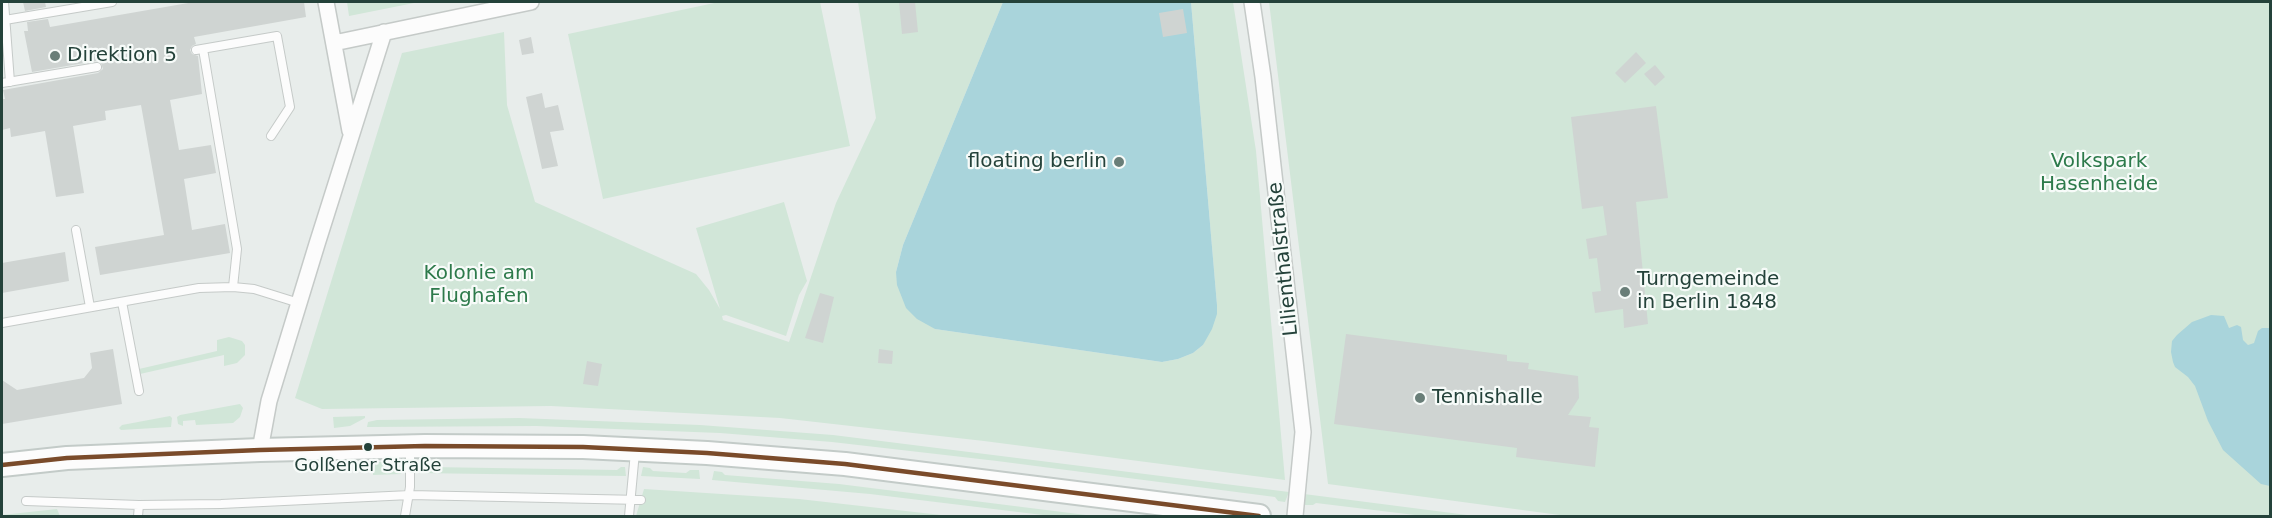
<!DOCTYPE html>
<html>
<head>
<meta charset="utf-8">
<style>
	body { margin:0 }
	#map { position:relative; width:2272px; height:518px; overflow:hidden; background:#e8edeb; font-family:"DejaVu Sans",sans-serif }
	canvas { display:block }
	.frame { position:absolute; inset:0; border:3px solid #24423a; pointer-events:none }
</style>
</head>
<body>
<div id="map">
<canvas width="2272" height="518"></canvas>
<div class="frame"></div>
</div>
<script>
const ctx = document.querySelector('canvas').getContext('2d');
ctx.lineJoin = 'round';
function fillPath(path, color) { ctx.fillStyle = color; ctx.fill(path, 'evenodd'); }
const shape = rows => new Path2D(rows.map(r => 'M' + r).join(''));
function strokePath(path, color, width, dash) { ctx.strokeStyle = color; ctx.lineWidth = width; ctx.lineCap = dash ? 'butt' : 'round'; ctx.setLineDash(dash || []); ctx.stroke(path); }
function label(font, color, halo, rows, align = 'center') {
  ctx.font = font + ' "DejaVu Sans",sans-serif'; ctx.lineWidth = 4.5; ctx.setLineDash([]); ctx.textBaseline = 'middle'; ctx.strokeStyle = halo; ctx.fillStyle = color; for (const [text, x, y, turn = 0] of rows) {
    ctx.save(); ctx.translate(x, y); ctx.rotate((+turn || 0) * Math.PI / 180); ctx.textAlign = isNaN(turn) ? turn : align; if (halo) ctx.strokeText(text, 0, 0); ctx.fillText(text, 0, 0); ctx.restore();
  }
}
fillPath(shape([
	[347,2,419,2,349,16],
	[719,2,820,2,850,146,603,199,568,34],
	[858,2,1003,2,903,245,896,272,935,329,1162,362,1178,359,1193,353,1203,345,1217,305,1191,2,1233,2,1256,151,1285,480,984,441,780,418,551,406,322,409,295,398,402,53,504,32,507,105,535,202,696,274,709,290,720,309,696,228,784,202,807,281,799,295,786,336,726,315,722,316,723,320,789,342,836,203,876,118],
	[1269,2,2270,2,2270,516,1567,516,1328,484],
	[229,337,242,341,245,345,245,355,237,363,224,366,224,355,140,374,139,369,217,351,217,340],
	[240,404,243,408,240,417,233,423,196,425,195,420,183,421,183,426,178,424,177,417,180,415],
	[170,416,172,418,171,427,121,430,119,428,122,425],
	[365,416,365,418,350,426,334,428,333,417],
	[519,418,700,425,833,435,1289,492,1285,502,1278,501,1275,497,997,461,832,442,720,433,536,426,367,427,368,422,377,420],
	[373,462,398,462,401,474,373,475],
	[420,464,426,464,430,467,617,470,621,467,625,467,626,476,417,473],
	[643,467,650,468,653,471,686,473,690,470,699,470,700,479,641,476],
	[714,471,722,472,725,475,839,484,1094,516,1051,516,870,494,712,480],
	[644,489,799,499,950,516,636,516],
	[1304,494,1475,516,1423,516,1316,503,1313,505,1305,505],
	[57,509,60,516,2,516,2,515]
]), '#d1e6d8');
fillPath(shape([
	[1003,2,1191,2,1217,305,1217,314,1212,329,1203,345,1193,353,1178,359,1162,362,935,329,917,319,906,308,897,285,896,272,903,245],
	[2211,315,2224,316,2229,328,2237,325,2241,327,2243,340,2248,345,2254,343,2258,331,2262,328,2270,328,2270,486,2261,484,2223,450,2208,421,2195,386,2188,377,2175,367,2173,362,2171,352,2172,341,2177,335,2192,322]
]), '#a9d4db');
fillPath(shape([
	[23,2,45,2,46,7,25,11],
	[194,2,304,2,306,17,194,37,196,44,192,46,190,50,192,54,198,56,202,94,170,100,179,150,211,145,216,173,184,179,192,230,225,224,230,253,100,275,95,247,164,235,141,105,105,111,106,120,73,126,84,193,56,197,45,131,11,137,10,128,2,130,2,99,5,99,3,90,98,73,103,69,101,63,96,61,32,72,24,31,28,31,27,22,48,19,50,27],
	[899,2,915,2,918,32,902,34],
	[1183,9,1187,33,1163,37,1159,13],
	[531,37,534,53,522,55,519,40],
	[1636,52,1646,63,1625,83,1615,73],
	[1655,65,1665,77,1655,86,1644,74],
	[542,93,545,108,558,105,564,130,550,132,558,166,542,169,526,97],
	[1656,106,1668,198,1636,202,1648,324,1624,328,1623,309,1595,313,1592,292,1601,291,1597,258,1589,259,1586,239,1607,235,1603,206,1582,209,1571,117],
	[65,252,69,281,2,293,2,263],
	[820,293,834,297,823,343,805,338],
	[1346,334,1507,355,1507,361,1529,363,1528,369,1578,376,1579,398,1568,415,1591,417,1589,427,1599,428,1595,467,1516,457,1517,448,1334,424],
	[113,349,122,404,2,424,2,380,17,390,84,378,92,368,90,353],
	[879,349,893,351,892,364,878,363],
	[587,361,602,364,598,386,583,384]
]), '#cfd4d2');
const service = shape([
	[4,2,10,82],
	[5,20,112,2],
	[203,49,237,249,233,287],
	[196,50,277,36,290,107,271,136],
	[2,83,97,67],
	[76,230,90,307],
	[122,302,139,391],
	[2,323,199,288,233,287,254,289,299,303],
	[26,501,139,505],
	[138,516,139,505,221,504,410,495,641,500],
	[405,516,410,487,410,449],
	[629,516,635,452]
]);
const minor = shape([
	[326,2,350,131],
	[1252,2,1263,77,1303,432,1295,516],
	[334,43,531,2],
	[260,450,269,401,317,244,384,32]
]);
const secondary = shape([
	[2,465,67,458,260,450,425,446,583,447,707,453,845,464,1259,516]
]);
strokePath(service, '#c5cac8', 10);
strokePath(minor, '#c5cac8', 18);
strokePath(secondary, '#c3cbc8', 26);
strokePath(service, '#fcfcfc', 8);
strokePath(minor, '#fcfcfc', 15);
strokePath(secondary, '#fcfcfc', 22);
strokePath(shape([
	[2,465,67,458,260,450,425,446,583,447,707,453,845,464,1259,516]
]), '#7a4b2a', 4.5);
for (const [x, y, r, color] of [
	[55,56,6,"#697e78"],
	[1119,162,6,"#697e78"],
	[1625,292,6,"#697e78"],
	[1420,398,6,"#697e78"],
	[368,447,5,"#24423a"]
]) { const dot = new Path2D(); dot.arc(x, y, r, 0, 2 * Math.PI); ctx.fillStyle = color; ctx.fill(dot); strokePath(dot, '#f7fbf9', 2); }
label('18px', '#24423a', '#f7fbf9', [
	["Golßener Straße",368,466]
]);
label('20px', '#24423a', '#f7fbf9', [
	["Direktion 5",67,56],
	["floating berlin",1107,162,"right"],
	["Turngemeinde",1637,280],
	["in Berlin 1848",1637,303],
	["Tennishalle",1432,398]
], 'left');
label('20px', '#2d7a4b', '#f7fbf9', [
	["Volkspark",2099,162],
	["Hasenheide",2099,185],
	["Kolonie am",479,274],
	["Flughafen",479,297]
]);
label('20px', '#24423a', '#f7fbf9', [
	["Lilienthalstraße",1284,259,-96]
]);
</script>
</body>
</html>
